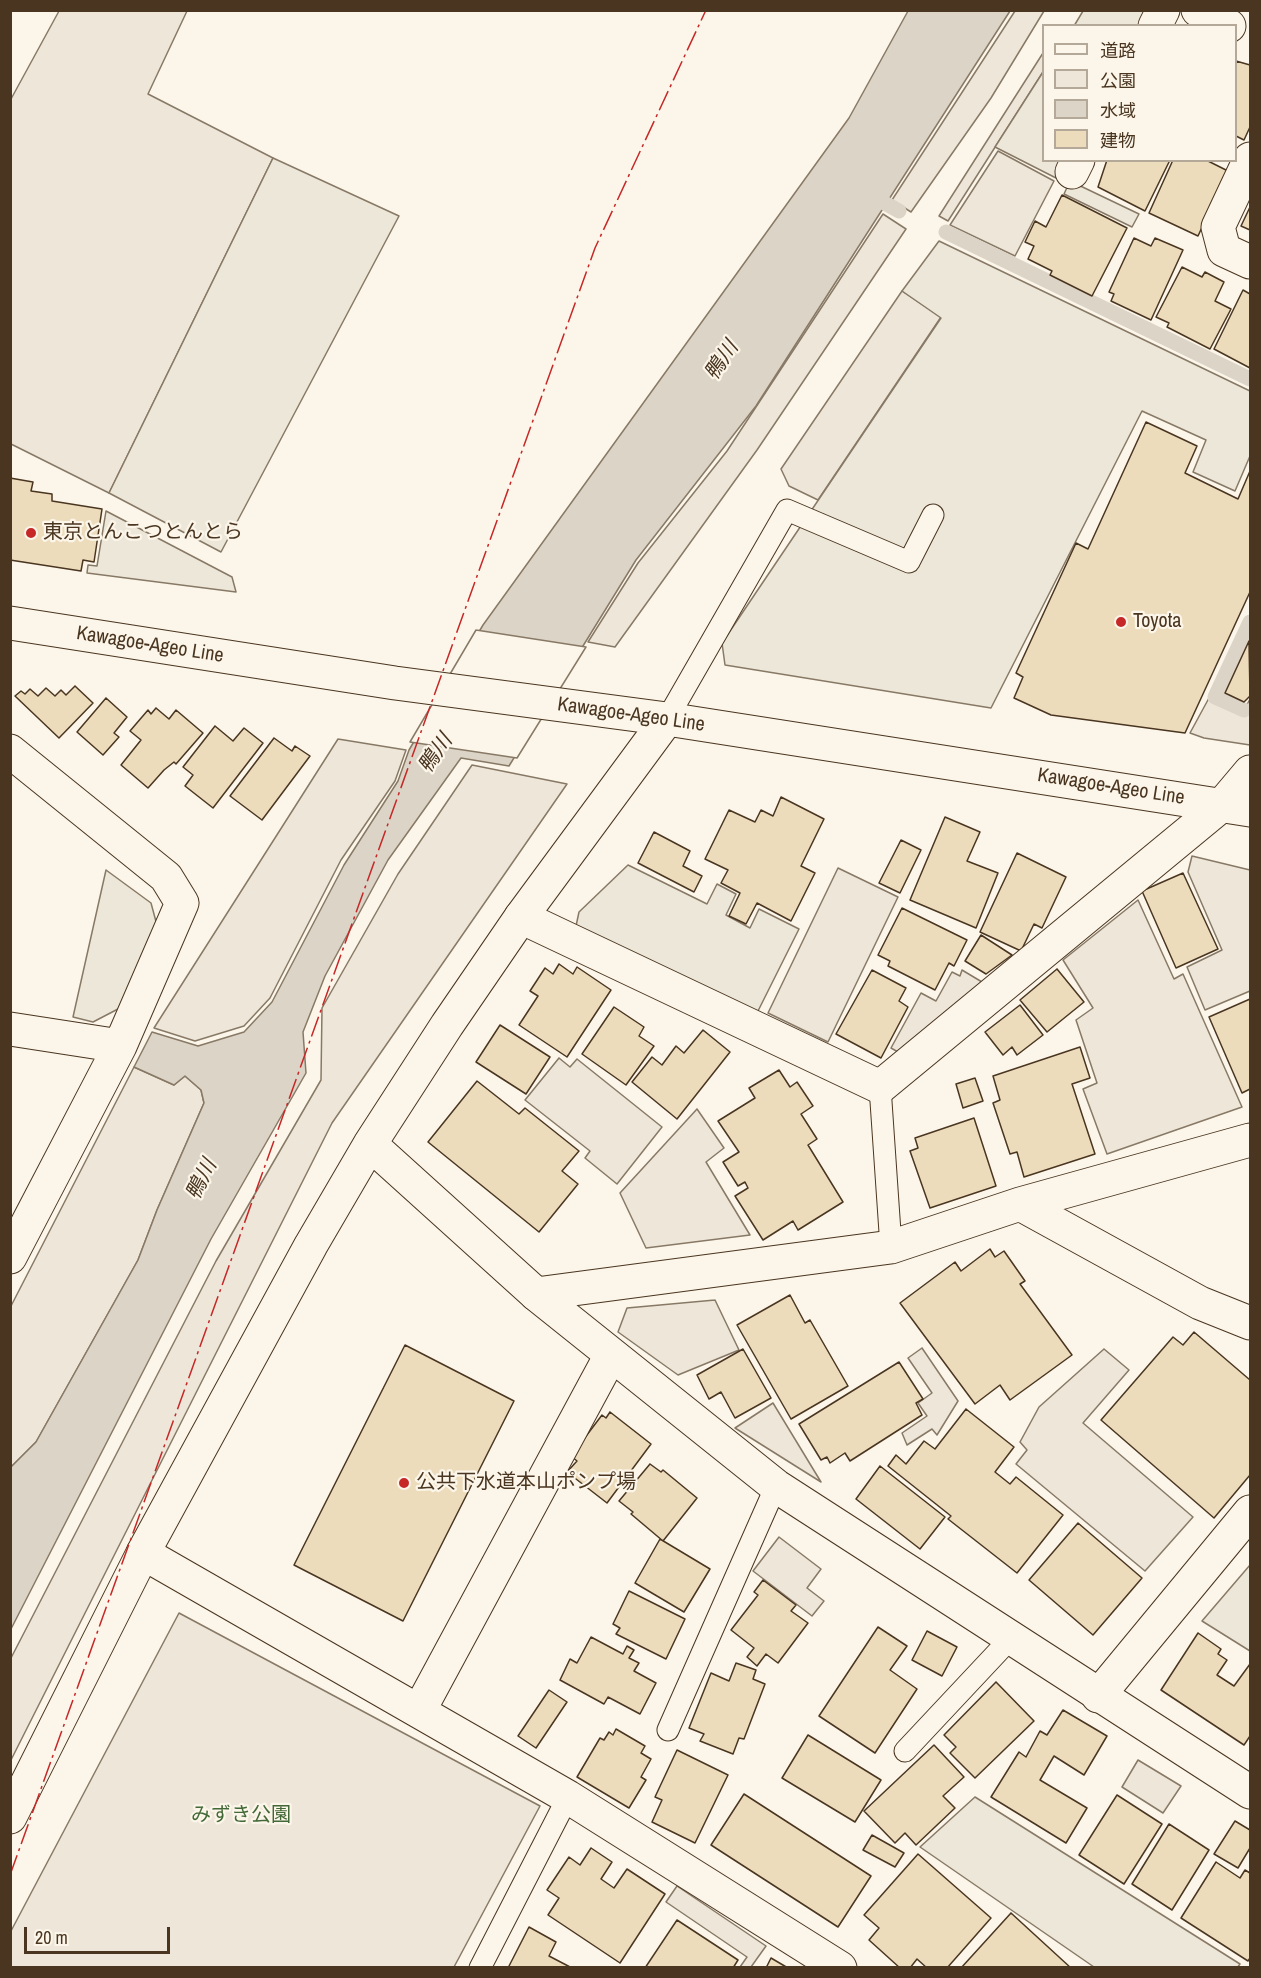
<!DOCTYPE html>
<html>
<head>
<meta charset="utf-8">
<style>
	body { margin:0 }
	#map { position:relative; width:1261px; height:1978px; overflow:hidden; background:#fbf6e9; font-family:"Archivo Narrow","Noto Sans JP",sans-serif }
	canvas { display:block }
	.frame { position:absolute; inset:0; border:12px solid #4a3520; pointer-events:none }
	.legend { position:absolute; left:1042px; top:24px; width:195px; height:138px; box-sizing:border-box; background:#fbf6e9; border:2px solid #b4a999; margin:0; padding:8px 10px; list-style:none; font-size:18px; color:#4a3520 }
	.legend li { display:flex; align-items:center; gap:12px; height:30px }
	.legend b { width:30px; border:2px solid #b4a999 }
	.scale { position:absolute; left:24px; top:1927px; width:146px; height:27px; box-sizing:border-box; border:3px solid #4a3520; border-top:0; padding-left:8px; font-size:18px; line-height:21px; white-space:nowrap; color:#4a3520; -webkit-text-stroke:4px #fbf6e9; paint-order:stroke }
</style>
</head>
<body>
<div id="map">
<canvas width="1261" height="1978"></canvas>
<div class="frame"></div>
<ul class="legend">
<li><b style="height:8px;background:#fbf6e9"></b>道路</li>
<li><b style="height:16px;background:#ede6d9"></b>公園</li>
<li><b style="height:16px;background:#dcd4c6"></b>水域</li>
<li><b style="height:16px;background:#ecdcbc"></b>建物</li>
</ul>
<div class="scale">20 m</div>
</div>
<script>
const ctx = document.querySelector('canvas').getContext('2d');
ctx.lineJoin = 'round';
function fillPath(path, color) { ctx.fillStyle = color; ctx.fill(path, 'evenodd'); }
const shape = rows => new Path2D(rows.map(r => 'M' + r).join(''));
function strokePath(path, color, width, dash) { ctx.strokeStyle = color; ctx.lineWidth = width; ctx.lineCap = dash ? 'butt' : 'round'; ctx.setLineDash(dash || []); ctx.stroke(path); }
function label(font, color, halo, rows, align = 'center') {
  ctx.font = font + ' "Archivo Narrow","Noto Sans JP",sans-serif'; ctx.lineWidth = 4.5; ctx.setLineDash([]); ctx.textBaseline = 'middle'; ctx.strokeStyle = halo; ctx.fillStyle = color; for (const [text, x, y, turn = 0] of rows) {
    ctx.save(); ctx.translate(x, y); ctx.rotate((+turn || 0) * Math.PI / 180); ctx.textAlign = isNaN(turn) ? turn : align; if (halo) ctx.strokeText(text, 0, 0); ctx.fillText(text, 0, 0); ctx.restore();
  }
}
const green = shape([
	[59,11,187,11,148,94,273,158,109,493,11,444,11,99,59,11],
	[1015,11,1044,11,991,98,911,212,892,200,1015,11],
	[1043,53,1043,72,948,221,939,216,1043,53],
	[998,151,1054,181,1015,256,950,225,998,151],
	[883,214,906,229,757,450,615,647,588,642,638,563,727,451,883,214],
	[902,291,941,317,818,500,789,486,781,469,902,291],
	[1209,698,1242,714,1250,699,1250,745,1204,738,1190,733,1209,698],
	[338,739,406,750,395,781,341,860,270,998,244,1026,195,1041,154,1028,338,739],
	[472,765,567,784,332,1123,11,1760,11,1658,216,1261,321,1080,322,1008,398,874,472,765],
	[1192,856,1250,870,1250,991,1205,1010,1187,967,1222,950,1188,872,1192,856],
	[838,868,898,897,828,1042,768,1013,838,868],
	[1138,900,1174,979,1183,974,1242,1107,1107,1154,1083,1089,1097,1083,1076,1020,1093,1008,1063,960,1138,900],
	[962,970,982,982,898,1052,891,1048,921,993,936,1001,952,972,960,976,962,970],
	[559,1058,570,1067,577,1059,662,1127,617,1184,585,1158,590,1151,525,1100,559,1058],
	[134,1067,174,1085,185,1076,201,1090,204,1103,157,1210,138,1260,36,1442,11,1467,11,1306,134,1067],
	[697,1109,724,1148,706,1162,750,1235,646,1248,620,1193,697,1109],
	[715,1300,739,1350,678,1375,618,1332,627,1308,715,1300],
	[922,1348,958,1401,937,1435,932,1429,907,1445,902,1433,927,1416,918,1403,932,1393,908,1358,922,1348],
	[1104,1349,1129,1370,1083,1423,1193,1517,1145,1571,1016,1464,1027,1450,1020,1442,1039,1407,1104,1349],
	[773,1403,821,1482,735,1428,773,1403],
	[779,1537,821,1569,807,1588,824,1601,812,1616,753,1571,779,1537],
	[179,1613,540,1806,454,1967,11,1967,11,1931,179,1613],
	[1138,1760,1181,1786,1163,1813,1122,1787,1138,1760],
	[677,1886,766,1946,751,1967,740,1967,747,1957,666,1902,677,1886]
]);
fillPath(green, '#ede6d9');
strokePath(green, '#887966', 1.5);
const parking = shape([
	[1083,11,1143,11,1146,17,1141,25,1074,26,1083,11],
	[1043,72,1044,160,1066,161,1056,178,995,147,1043,72],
	[273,158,399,216,221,552,109,493,273,158],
	[1070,181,1139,214,1132,227,1064,194,1070,181],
	[939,241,1250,391,1250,456,1235,491,1193,472,1206,440,1142,411,991,708,725,665,722,643,941,318,902,291,939,241],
	[106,511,232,577,236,592,87,573,88,565,97,566,106,511],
	[628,865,707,904,717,884,736,894,726,915,750,928,759,909,799,929,756,1015,576,926,579,912,628,865],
	[106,870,151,903,158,929,118,1009,93,1022,73,1017,106,870],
	[1250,1565,1250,1651,1202,1621,1250,1565],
	[975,1797,1240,1964,1237,1968,1094,1967,920,1847,975,1797]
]);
fillPath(parking, '#ede7d9');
strokePath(parking, '#887966', 1.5);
const water = shape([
	[908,11,1010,11,756,406,636,560,509,766,461,758,388,860,325,976,303,1032,306,1073,211,1239,11,1629,11,1467,36,1442,138,1260,157,1210,204,1103,201,1090,185,1076,174,1085,134,1067,152,1032,198,1046,244,1032,272,1002,344,865,398,781,409,750,483,625,849,118,908,11]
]);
fillPath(water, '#dcd4c6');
strokePath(water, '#887966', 1.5);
const pier = shape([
	[476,630,586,647,517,758,410,742,476,630]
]);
fillPath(pier, '#fbf6e9');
strokePath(pier, '#887966', 1.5);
strokePath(shape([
	[870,195,899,211],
	[946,232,1250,379],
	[1244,710,1215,697,1250,622]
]), '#dcd4c6', 15);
const building = shape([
	[1236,61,1250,65,1250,127,1244,140,1236,136,1236,61],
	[1107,160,1170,160,1145,211,1098,187,1107,160],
	[1173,160,1206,160,1228,171,1198,236,1149,213,1173,160],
	[1062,195,1127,228,1092,296,1050,275,1052,271,1028,259,1034,246,1025,242,1035,221,1046,227,1062,195],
	[1250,207,1250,230,1241,226,1250,207],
	[1134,238,1151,246,1155,238,1183,250,1151,320,1111,301,1114,294,1109,292,1134,238],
	[1182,267,1202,277,1205,272,1224,282,1215,301,1231,309,1210,349,1167,327,1169,323,1156,317,1182,267],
	[1243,290,1250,294,1250,368,1214,349,1243,290],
	[1146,422,1197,446,1185,473,1238,499,1250,471,1250,592,1185,733,1051,715,1014,698,1023,677,1016,673,1076,543,1088,549,1146,422],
	[10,478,33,482,31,491,52,494,52,501,102,509,94,562,83,560,81,571,10,560,10,478],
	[1249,641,1250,696,1244,702,1225,693,1249,641],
	[75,686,93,703,59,738,15,696,21,691,25,694,30,689,38,696,46,688,55,696,61,690,66,695,75,686],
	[106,698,127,717,114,733,119,737,103,755,77,732,106,698],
	[156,708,169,719,176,710,203,733,176,764,174,762,164,770,148,788,121,765,141,740,130,731,148,710,151,714,156,708],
	[215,726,233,741,244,728,263,743,213,808,185,786,193,775,183,767,215,726],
	[274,738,292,751,295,746,310,756,262,820,230,796,274,738],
	[781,797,824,819,801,866,815,873,791,921,757,903,746,924,729,916,740,893,721,883,728,870,705,859,729,810,755,822,761,810,773,816,781,797],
	[945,817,980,832,967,861,998,873,976,928,910,900,945,817],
	[654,832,690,851,683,866,702,876,694,892,638,863,654,832],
	[901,840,921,850,900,893,879,883,901,840],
	[1017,853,1066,877,1042,928,1034,924,1021,951,980,932,1017,853],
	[1183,873,1218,949,1176,968,1142,891,1183,873],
	[902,908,967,940,954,966,949,963,935,990,888,966,890,961,878,955,902,908],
	[981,935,1012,955,986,974,965,961,981,935],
	[559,964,573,974,577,967,611,990,567,1057,519,1025,538,996,530,991,545,968,553,974,559,964],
	[1057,969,1084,1002,1047,1032,1020,1000,1057,969],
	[872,970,906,988,899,1001,908,1007,881,1058,836,1034,872,970],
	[1250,999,1250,1089,1242,1093,1209,1017,1250,999],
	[1020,1005,1043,1035,1017,1055,1012,1047,1003,1055,985,1032,1020,1005],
	[614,1007,644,1027,639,1036,654,1046,626,1085,582,1054,614,1007],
	[500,1025,550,1057,526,1094,476,1062,500,1025],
	[703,1030,730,1052,677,1119,632,1082,652,1057,662,1065,676,1046,684,1053,703,1030],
	[1080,1047,1090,1078,1072,1084,1095,1154,1024,1177,1017,1152,1010,1154,993,1103,1000,1100,993,1076,1080,1047],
	[779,1070,790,1087,797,1082,813,1106,801,1114,817,1139,808,1145,843,1202,798,1230,793,1221,763,1240,735,1196,748,1188,745,1182,738,1186,723,1162,739,1152,718,1121,755,1098,749,1088,779,1070],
	[975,1078,983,1101,963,1108,956,1084,975,1078],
	[477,1081,519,1114,525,1108,579,1151,562,1171,578,1184,539,1232,428,1142,477,1081],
	[974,1118,996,1186,930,1208,910,1151,918,1148,915,1138,974,1118],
	[990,1249,995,1257,1004,1251,1025,1281,1020,1284,1072,1355,1010,1400,1000,1385,975,1404,900,1303,955,1262,961,1271,990,1249],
	[790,1295,805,1323,810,1320,848,1386,791,1419,737,1325,790,1295],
	[1194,1332,1250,1380,1250,1475,1214,1518,1101,1420,1173,1337,1183,1345,1194,1332],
	[405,1345,514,1401,403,1621,294,1565,405,1345],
	[743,1349,771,1398,735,1418,721,1392,709,1399,697,1375,743,1349],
	[899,1362,923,1399,916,1403,922,1415,850,1461,845,1453,830,1463,827,1457,821,1460,799,1424,899,1362],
	[966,1409,1014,1447,995,1472,1010,1484,1016,1477,1063,1515,1017,1573,948,1519,951,1516,888,1466,896,1455,906,1464,924,1441,935,1449,966,1409],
	[610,1412,651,1444,607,1503,567,1472,577,1461,571,1456,602,1415,606,1418,610,1412],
	[650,1464,661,1472,663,1470,697,1498,663,1541,631,1514,633,1512,619,1501,650,1464],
	[880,1466,945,1517,920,1549,856,1499,880,1466],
	[1078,1523,1142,1578,1093,1635,1029,1580,1078,1523],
	[660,1539,710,1569,684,1612,635,1583,660,1539],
	[763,1580,796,1605,791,1611,808,1623,778,1663,766,1654,757,1666,747,1657,754,1648,731,1630,758,1595,754,1592,763,1580],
	[629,1591,685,1619,666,1659,616,1634,620,1628,613,1624,629,1591],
	[878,1627,907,1646,890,1670,917,1689,875,1753,819,1716,878,1627],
	[927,1631,957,1647,942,1676,912,1660,927,1631],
	[1198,1633,1221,1649,1218,1654,1227,1660,1217,1675,1234,1686,1250,1664,1250,1736,1244,1745,1161,1690,1198,1633],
	[591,1637,623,1654,627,1646,634,1650,629,1658,639,1663,634,1671,656,1683,640,1714,608,1697,604,1704,560,1680,570,1659,577,1663,591,1637],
	[736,1663,756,1670,753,1679,765,1684,744,1739,739,1738,733,1754,700,1741,704,1734,689,1728,711,1673,729,1681,736,1663],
	[996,1682,1034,1721,975,1778,950,1753,956,1747,944,1735,996,1682],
	[549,1690,567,1702,536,1748,518,1736,549,1690],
	[1063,1710,1107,1736,1084,1775,1054,1756,1040,1780,1087,1808,1066,1843,991,1797,1019,1752,1026,1757,1040,1731,1047,1735,1063,1710],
	[616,1729,645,1746,641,1753,651,1759,641,1777,646,1780,629,1808,577,1777,600,1738,604,1740,609,1732,613,1735,616,1729],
	[808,1735,881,1780,855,1822,782,1778,808,1735],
	[934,1745,964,1777,943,1796,955,1808,916,1845,905,1833,895,1843,864,1811,934,1745],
	[677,1750,728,1775,695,1843,652,1822,662,1800,655,1797,677,1750],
	[744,1794,871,1876,838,1927,711,1845,744,1794],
	[1117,1795,1162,1824,1124,1884,1079,1855,1117,1795],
	[1235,1821,1250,1830,1250,1848,1238,1868,1214,1854,1235,1821],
	[1169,1824,1209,1850,1172,1910,1132,1884,1169,1824],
	[872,1835,904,1853,895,1867,863,1850,872,1835],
	[591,1848,612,1862,601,1879,614,1888,627,1869,665,1894,620,1963,548,1915,559,1898,547,1890,569,1857,580,1865,591,1848],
	[918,1854,991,1918,947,1968,927,1968,917,1959,910,1968,900,1968,869,1940,879,1928,864,1915,918,1854],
	[1216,1862,1240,1878,1245,1870,1250,1873,1250,1958,1248,1961,1181,1918,1216,1862],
	[1011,1913,1071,1968,961,1968,1011,1913],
	[677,1920,738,1960,733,1968,645,1968,677,1920],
	[529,1927,556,1942,549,1956,572,1968,508,1968,529,1927],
	[771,1958,788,1968,766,1968,771,1958]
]);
fillPath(building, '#ecdcbc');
strokePath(building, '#4a3520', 1.5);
const lane = shape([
	[667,719,787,510,909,562,933,515],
	[880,1087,891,1247],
	[668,1730,776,1486],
	[905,1751,1010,1639],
	[480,1968,568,1797]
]);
const street = shape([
	[1198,10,1229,26],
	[1155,26,1163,10],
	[1250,159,1218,227,1224,250,1250,262],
	[1072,172,1078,160],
	[10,751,166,877,182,903,120,1046,10,1257],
	[521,917,880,1087,1223,804,1250,772],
	[10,1029,120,1046],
	[1020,1204,1200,1303,1250,1323],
	[536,1294,891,1247,1020,1204,1250,1140],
	[143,1553,568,1797,840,1968],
	[1098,1696,1250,1512],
	[419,1711,611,1355]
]);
const secondary = shape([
	[370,1144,536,1294,776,1486,1250,1792],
	[10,1817,143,1553,311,1245,370,1144,447,1025,521,917,667,719]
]);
const primary = shape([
	[10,623,395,683,667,719,1250,810]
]);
strokePath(lane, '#4a3520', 23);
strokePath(street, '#4a3520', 35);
strokePath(secondary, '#4a3520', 35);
strokePath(primary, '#4a3520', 35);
strokePath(lane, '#fbf6e9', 21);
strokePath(street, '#fbf6e9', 33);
strokePath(secondary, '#fbf6e9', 33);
strokePath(primary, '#fbf6e9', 33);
strokePath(shape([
	[10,1875,595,248,706,10]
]), '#c62828', 1.5, [21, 4.5, 3, 4.5]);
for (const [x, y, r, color] of [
	[31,533,6,"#c62828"],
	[1121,622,6,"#c62828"],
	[404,1483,6,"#c62828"]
]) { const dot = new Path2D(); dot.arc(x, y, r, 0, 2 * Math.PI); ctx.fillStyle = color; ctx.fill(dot); strokePath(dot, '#fbf6e9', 2); }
label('20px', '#4a3520', '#fbf6e9', [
	["東京とんこつとんとら",43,533],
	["Toyota",1133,622],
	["公共下水道本山ポンプ場",416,1483]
], 'left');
label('20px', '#4a3520', '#fbf6e9', [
	["Kawagoe-Ageo Line",150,645,9],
	["Kawagoe-Ageo Line",631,715,8],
	["Kawagoe-Ageo Line",1111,787,9]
]);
label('20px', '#436837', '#fbf6e9', [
	["みずき公園",241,1816]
]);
label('italic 21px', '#4a3520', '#fbf6e9', [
	["鴨川",722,361,-56],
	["鴨川",436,754,-55],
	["鴨川",202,1180,-63]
]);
</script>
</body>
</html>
